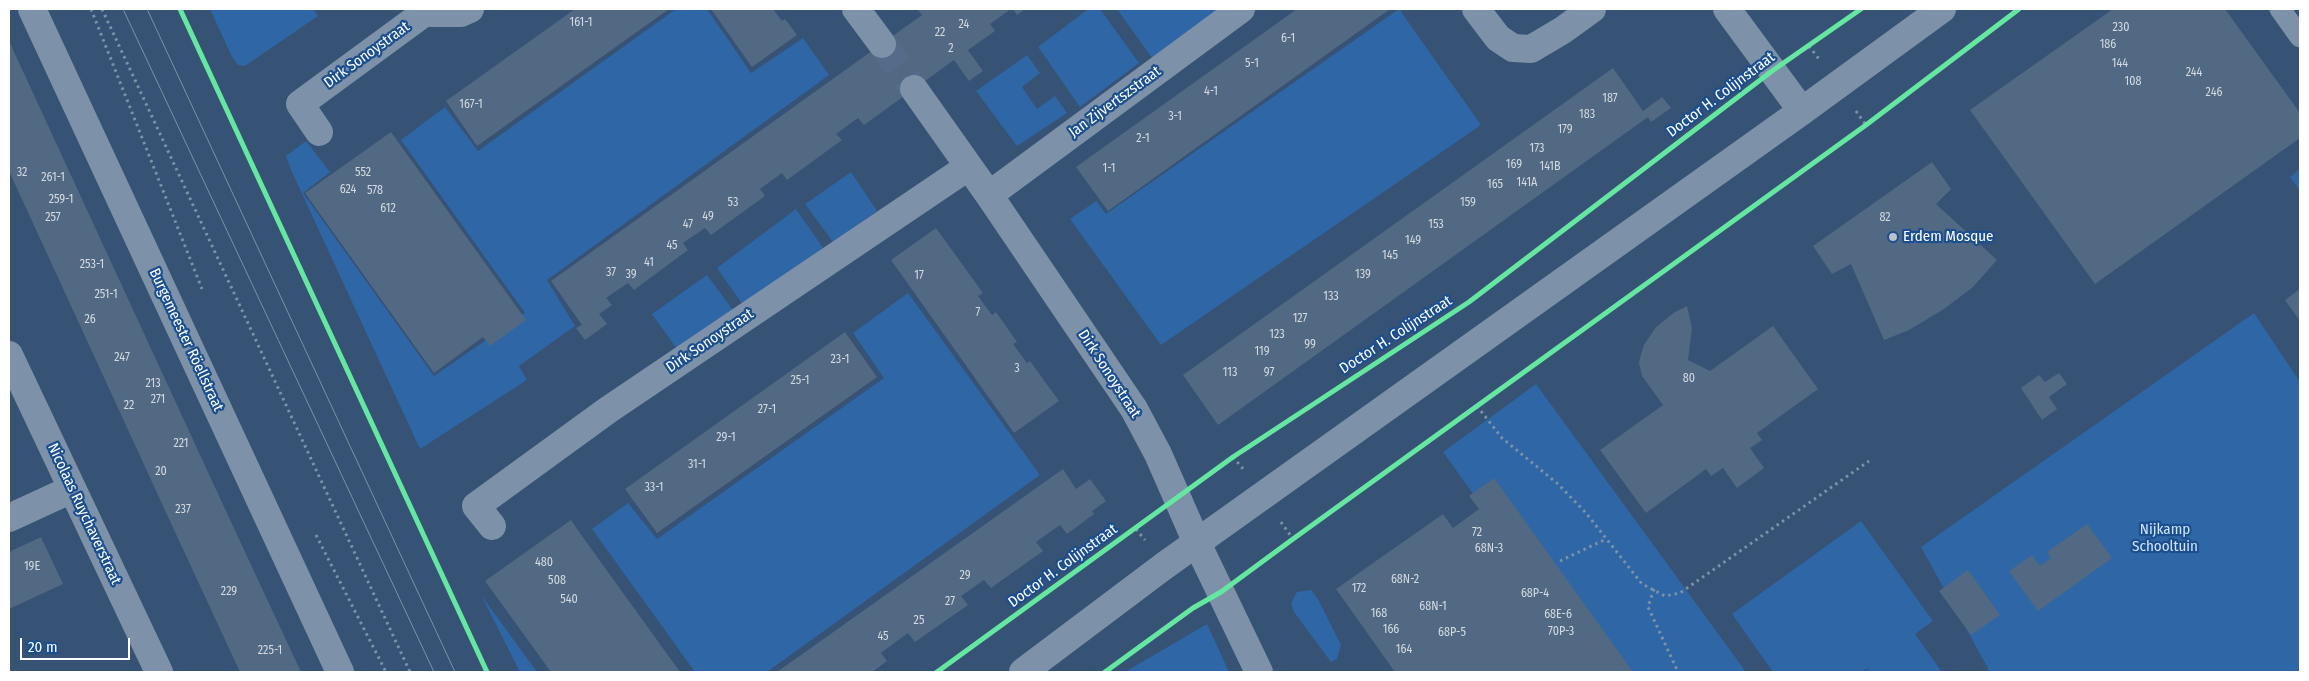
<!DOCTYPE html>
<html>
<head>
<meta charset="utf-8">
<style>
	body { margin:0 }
	#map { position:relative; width:2309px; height:681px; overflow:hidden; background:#365274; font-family:"Fira Sans Condensed",sans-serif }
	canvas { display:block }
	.frame { position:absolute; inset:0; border:10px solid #fff; pointer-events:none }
	.scale { position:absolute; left:20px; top:638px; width:110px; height:22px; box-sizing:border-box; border:2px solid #fff; border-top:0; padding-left:6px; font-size:15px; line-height:18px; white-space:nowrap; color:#fff; -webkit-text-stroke:4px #1b4f8f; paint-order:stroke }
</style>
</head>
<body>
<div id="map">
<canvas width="2309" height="681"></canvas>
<div class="frame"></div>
<div class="scale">20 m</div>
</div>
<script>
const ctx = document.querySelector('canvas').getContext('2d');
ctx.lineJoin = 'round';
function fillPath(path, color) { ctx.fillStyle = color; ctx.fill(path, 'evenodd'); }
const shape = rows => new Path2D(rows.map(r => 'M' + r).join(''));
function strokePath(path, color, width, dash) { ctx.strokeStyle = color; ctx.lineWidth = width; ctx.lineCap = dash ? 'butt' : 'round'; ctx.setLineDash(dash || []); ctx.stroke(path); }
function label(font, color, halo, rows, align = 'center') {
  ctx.font = font + ' "Fira Sans Condensed",sans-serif'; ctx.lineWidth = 4.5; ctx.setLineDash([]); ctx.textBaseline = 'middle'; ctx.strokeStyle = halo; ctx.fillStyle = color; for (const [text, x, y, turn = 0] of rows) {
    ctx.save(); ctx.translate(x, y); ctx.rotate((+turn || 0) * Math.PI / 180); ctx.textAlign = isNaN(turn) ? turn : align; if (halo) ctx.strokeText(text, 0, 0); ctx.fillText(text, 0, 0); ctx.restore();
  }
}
fillPath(shape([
	[210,9,313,9,318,16,245,66,238,65,231,55],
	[676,9,707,9,751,73,803,38,829,75,547,280,575,326,519,366,527,380,420,449,291,170,286,156,306,141,330,172,303,193,434,376,525,313,401,140,445,107,478,151],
	[1088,9,1100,9,1139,63,1080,107,1038,47],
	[1117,9,1219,9,1152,58],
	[1399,9,1481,125,1161,345,1070,219,1096,201,1106,214],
	[1027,55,1040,73,1022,87,1037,109,1055,96,1067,113,1017,146,976,91],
	[2300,169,2300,191,2290,177],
	[851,172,877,211,833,242,805,204],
	[796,209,823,248,743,305,717,268],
	[707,275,735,313,679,352,652,314],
	[908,293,1040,475,767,672,695,672,592,529,628,503,657,539,884,378,853,333],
	[2254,313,2300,382,2300,672,1990,672,1921,547],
	[1536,384,1746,672,1601,672,1443,452],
	[1861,521,1933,621,1915,634,1942,672,1864,672,1869,667,1861,672,1773,672,1732,614],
	[1311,590,1318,599,1341,645,1337,659,1331,662,1294,612,1291,603,1297,592],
	[481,595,537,672,520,672],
	[1207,624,1229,672,1125,672]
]), '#2f66a5');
fillPath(shape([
	[575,9,669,9,477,146,446,101],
	[711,9,773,9,782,21,785,19,797,35,752,67],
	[917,9,1011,9,990,24,995,31,968,50,983,71,969,81,954,60,864,125,858,118,836,134,842,140,787,180,782,173,760,189,765,196,711,235,705,228,683,243,688,250,634,290,628,283,606,298,612,305,599,314,607,324,585,340,576,328,582,325,551,281,922,15],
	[1013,9,1025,9,1017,15],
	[1297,9,1390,9,1108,211,1076,167],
	[2113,9,2225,9,2300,113,2300,138,2095,284,1970,110],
	[9,41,225,509,301,672,240,672,175,532,9,171],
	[1613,68,1643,111,1662,97,1671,108,1651,122,1648,117,1218,425,1183,375],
	[391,132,526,320,490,346,483,337,434,373,305,193],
	[1932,162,1951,189,1936,204,1997,260,1973,287,1944,309,1909,330,1884,340,1851,264,1832,274,1813,246],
	[936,228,983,293,978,296,992,315,996,312,1017,342,1013,344,1027,363,1030,361,1059,401,1014,433,891,260],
	[2300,289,2300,321,2285,300],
	[1687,306,1692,328,1688,360,1710,371,1773,326,1818,389,1757,433,1762,440,1750,448,1764,468,1737,488,1723,468,1711,476,1706,469,1646,513,1600,450,1663,405,1642,376,1639,363,1641,354,1644,345,1656,327,1675,312],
	[845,332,877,377,657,533,625,489],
	[2059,373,2067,384,2049,397,2057,409,2042,420,2021,388,2039,375,2045,382],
	[1063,469,1076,489,1090,479,1106,501,1092,511,1094,514,1067,534,1060,525,1036,542,1043,551,991,588,984,580,961,596,968,605,915,642,908,633,881,653,887,661,872,672,777,672],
	[1494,478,1633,672,1395,672,1336,589,1443,514,1453,528,1479,509,1469,496],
	[571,520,577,529,680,672,551,672,485,581],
	[2087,524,2112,558,2038,611,2009,571,2032,555,2040,566,2051,558,2047,552],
	[41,537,63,584,9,609,9,552],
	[1968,570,2000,615,1971,635,1939,591]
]), '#526984');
strokePath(shape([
	[882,44,914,89]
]), '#546c89', 28, [28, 14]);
strokePath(shape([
	[91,9,202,289],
	[102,9,410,672],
	[1809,46,1819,59],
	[1856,111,1866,125],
	[1477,406,1502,438,1558,484,1586,513,1642,584,1665,596,1680,593,1869,461],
	[1233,457,1244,470],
	[1281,522,1293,539],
	[1136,529,1145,540],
	[316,535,386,672],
	[1560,561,1606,539],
	[1654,589,1648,607,1678,672]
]), '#7d92a8', 3, [2.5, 4]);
strokePath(shape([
	[2280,9,2300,37]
]), '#7d92a8', 21);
strokePath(shape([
	[32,9,340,672],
	[856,9,882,44],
	[1476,9,1498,38,1513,48,1531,49,1563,30,1592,9],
	[1727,9,1802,111],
	[914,89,989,195,1134,409,1158,454,1197,543,1259,672],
	[319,132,300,104,424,13,461,13,470,9],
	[989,195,1241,9],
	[9,355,159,672],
	[9,518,72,489],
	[492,526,476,506,608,410,968,167]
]), '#7d92a8', 28);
strokePath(shape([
	[1023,672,1164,566,1802,111,1942,9]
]), '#7d92a8', 28);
strokePath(shape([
	[123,9,434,672],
	[147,9,455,672]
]), '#7e92a7', 1);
strokePath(shape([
	[180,9,487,672],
	[937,672,1233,457,1469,302,1772,71,1861,9],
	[1105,672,1193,608,1221,592,1293,539,1866,125,2019,9]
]), '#66e7a1', 5);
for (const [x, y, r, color] of [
	[1893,237,5,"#b9c2ce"]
]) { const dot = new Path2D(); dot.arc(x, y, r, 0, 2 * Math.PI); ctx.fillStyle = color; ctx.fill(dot); strokePath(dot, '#1b4f8f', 2); }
label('12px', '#d4dae0', null, [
	["161-1",581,23],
	["24",964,25],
	["230",2121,28],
	["22",940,33],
	["6-1",1288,39],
	["186",2108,45],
	["2",951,49],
	["5-1",1252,64],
	["144",2120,64],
	["244",2194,73],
	["108",2133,82],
	["4-1",1211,92],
	["246",2214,93],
	["187",1610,99],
	["167-1",471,105],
	["183",1587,115],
	["3-1",1175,117],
	["179",1565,130],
	["2-1",1143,139],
	["173",1537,149],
	["169",1514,165],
	["141B",1550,167],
	["1-1",1109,169],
	["32",22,173],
	["552",363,173],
	["261-1",53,178],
	["141A",1527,183],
	["165",1495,185],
	["624",348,190],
	["578",375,191],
	["259-1",61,200],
	["53",733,203],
	["159",1468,203],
	["612",388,209],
	["49",708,217],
	["257",53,218],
	["82",1885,218],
	["47",688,225],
	["153",1436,225],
	["149",1413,241],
	["45",672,246],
	["145",1390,256],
	["41",649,263],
	["253-1",92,265],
	["37",611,273],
	["39",631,275],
	["139",1363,275],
	["17",919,276],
	["251-1",106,295],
	["133",1331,297],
	["7",978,313],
	["127",1300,319],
	["26",90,320],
	["123",1277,335],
	["99",1310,345],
	["119",1262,352],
	["247",122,358],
	["23-1",840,360],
	["3",1017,369],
	["113",1230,373],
	["97",1269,373],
	["80",1689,379],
	["25-1",800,381],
	["213",153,384],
	["271",158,400],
	["22",129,406],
	["27-1",767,410],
	["29-1",726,438],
	["221",181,444],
	["31-1",697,465],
	["20",161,472],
	["33-1",654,488],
	["237",183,510],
	["72",1477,533],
	["68N-3",1489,549],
	["480",544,563],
	["19E",32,567],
	["29",965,576],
	["68N-2",1405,580],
	["508",557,581],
	["172",1359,589],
	["229",229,592],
	["68P-4",1535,594],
	["540",569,600],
	["27",950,602],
	["68N-1",1433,607],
	["168",1379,614],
	["68E-6",1558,615],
	["25",919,621],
	["166",1391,630],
	["70P-3",1561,632],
	["68P-5",1452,633],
	["45",883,637],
	["164",1404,650],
	["225-1",270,651]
]);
label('15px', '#fff', '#1b4f8f', [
	["Dirk Sonoystraat",367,55,-36],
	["Doctor H. Colijnstraat",1721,95,-37],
	["Jan Zijvertszstraat",1115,102,-36],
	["Doctor H. Colijnstraat",1396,335,-33],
	["Burgemeester Röellstraat",186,340,65],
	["Dirk Sonoystraat",710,341,-34],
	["Dirk Sonoystraat",1109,374,57],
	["Nicolaas Ruychaverstraat",84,514,65],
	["Doctor H. Colijnstraat",1063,566,-36]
]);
label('15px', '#fff', '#1b4f8f', [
	["Erdem Mosque",1903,237]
], 'left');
label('15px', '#cfe3fa', '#1b4f8f', [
	["Nijkamp",2165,530],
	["Schooltuin",2165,547]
]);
</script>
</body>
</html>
